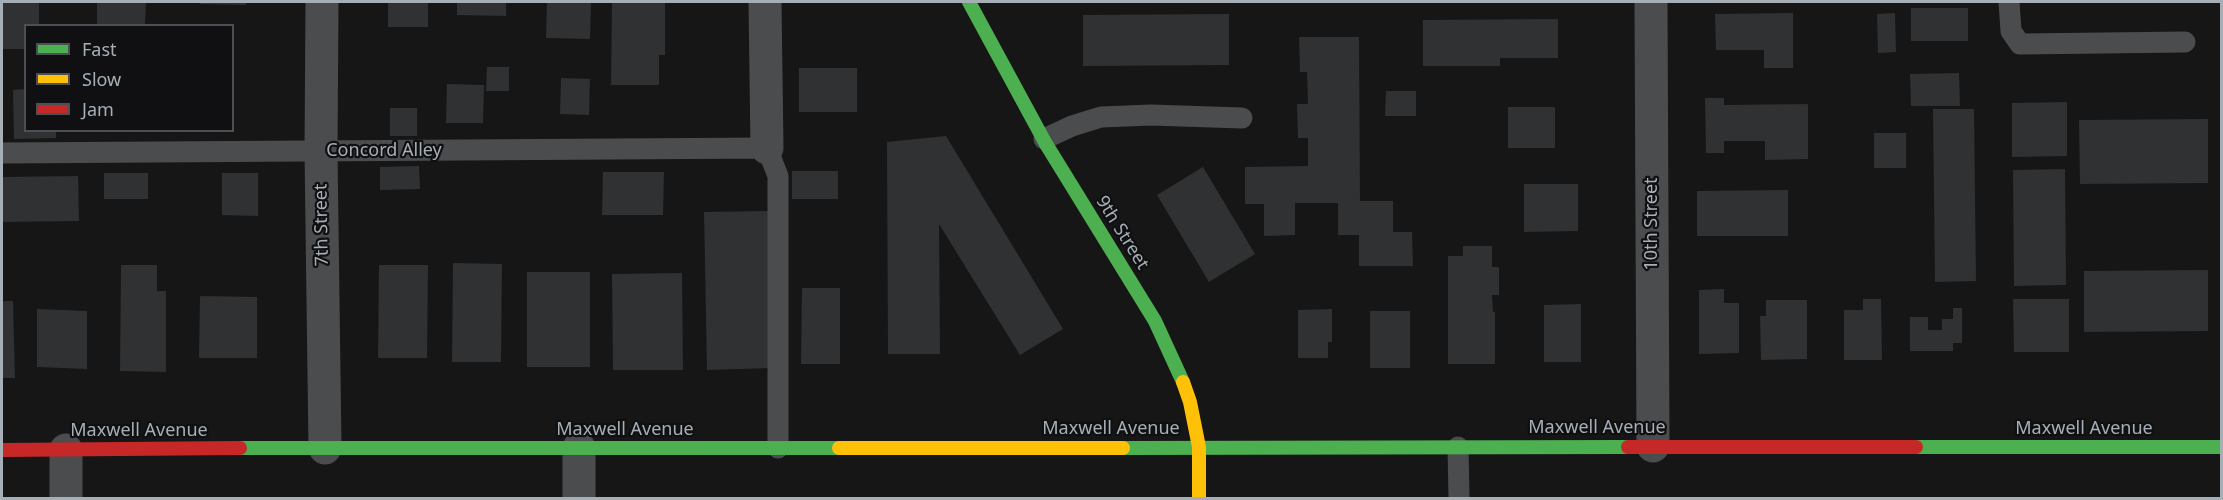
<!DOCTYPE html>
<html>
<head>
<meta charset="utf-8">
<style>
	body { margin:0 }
	#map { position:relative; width:2223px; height:500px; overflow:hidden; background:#161616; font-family:"Noto Sans",sans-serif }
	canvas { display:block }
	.frame { position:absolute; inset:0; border:3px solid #a7afb6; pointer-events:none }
	.legend { position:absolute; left:24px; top:24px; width:210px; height:108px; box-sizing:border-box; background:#101012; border:2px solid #4c5054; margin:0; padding:8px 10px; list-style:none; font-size:18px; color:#a7afb6 }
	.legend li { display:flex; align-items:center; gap:12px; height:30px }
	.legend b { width:30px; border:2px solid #4c5054 }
</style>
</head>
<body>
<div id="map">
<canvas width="2223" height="500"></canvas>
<div class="frame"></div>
<ul class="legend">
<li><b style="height:8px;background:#4caf50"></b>Fast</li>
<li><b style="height:8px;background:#ffc107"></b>Slow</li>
<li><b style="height:8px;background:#c62828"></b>Jam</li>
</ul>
</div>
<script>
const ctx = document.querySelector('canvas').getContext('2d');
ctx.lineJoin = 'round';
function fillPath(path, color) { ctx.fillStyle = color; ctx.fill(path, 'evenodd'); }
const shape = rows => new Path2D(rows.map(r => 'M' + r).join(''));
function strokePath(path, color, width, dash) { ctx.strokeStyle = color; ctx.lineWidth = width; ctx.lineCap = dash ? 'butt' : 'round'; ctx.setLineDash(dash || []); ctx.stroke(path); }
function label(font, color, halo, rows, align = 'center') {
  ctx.font = font + ' "Noto Sans",sans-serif'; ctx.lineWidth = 4.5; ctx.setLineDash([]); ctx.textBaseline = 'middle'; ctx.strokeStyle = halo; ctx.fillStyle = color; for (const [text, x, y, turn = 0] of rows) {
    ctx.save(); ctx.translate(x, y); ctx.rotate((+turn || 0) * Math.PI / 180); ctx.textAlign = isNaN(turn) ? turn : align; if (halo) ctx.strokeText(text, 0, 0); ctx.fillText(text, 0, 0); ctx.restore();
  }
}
fillPath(shape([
	[2,2,39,2,39,26,26,26,26,49,2,49],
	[97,2,146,2,145,24,97,24],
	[200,2,246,2,246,5,200,4],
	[388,2,428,2,428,27,388,27],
	[457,2,506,2,506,16,457,15],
	[547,2,591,2,590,39,546,38],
	[612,2,665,2,665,55,659,55,659,85,611,85],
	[1911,8,1968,8,1968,41,1911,41],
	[1793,13,1793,68,1764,68,1764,50,1716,50,1715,14],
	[1895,13,1896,52,1878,53,1877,14],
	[1229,14,1229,65,1083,66,1083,15],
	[1558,19,1558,58,1500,58,1500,66,1423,66,1423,20],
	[1299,37,1359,37,1360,201,1393,201,1393,232,1412,232,1413,266,1359,266,1359,235,1338,235,1338,203,1295,203,1295,235,1264,236,1264,204,1245,204,1245,167,1308,166,1308,138,1298,138,1297,104,1308,104,1307,72,1300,72],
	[487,67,509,67,509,91,486,91],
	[799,68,857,68,857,112,799,112],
	[1959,73,1960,106,1911,106,1910,74],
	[561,78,590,79,589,115,560,114],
	[447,84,484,85,483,123,446,123],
	[26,89,26,130,56,130,56,138,14,139,13,90],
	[1386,91,1416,91,1416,116,1385,116],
	[1705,98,1724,98,1724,105,1808,104,1808,159,1765,160,1765,141,1724,141,1724,153,1706,153],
	[2067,102,2067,156,2012,157,2012,103],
	[1508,107,1555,107,1555,148,1508,148],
	[390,108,417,108,417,136,390,136],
	[1933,109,1974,109,1976,281,1935,282],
	[2208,119,2208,183,2080,184,2079,120],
	[1874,133,1906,133,1906,168,1874,168],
	[946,136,1063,329,1020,355,939,224,940,354,888,354,887,142],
	[419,166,420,189,380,190,380,167],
	[1203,167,1255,254,1209,282,1157,195],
	[2065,169,2066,285,2014,286,2013,170],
	[792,171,838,171,838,199,792,199],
	[603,172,664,172,663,215,602,215],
	[104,173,148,173,148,199,104,199],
	[222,173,258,173,258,216,222,215],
	[78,176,79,221,2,222,2,177],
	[1524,184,1578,184,1578,231,1524,232],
	[1788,190,1788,236,1697,236,1697,191],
	[769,211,772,368,707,370,704,212],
	[1463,246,1492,246,1492,267,1499,267,1499,295,1492,295,1493,312,1495,312,1495,364,1448,364,1448,256,1463,256],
	[453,263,502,264,501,362,452,362],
	[121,265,157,265,157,291,166,291,166,372,120,371],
	[379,265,428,265,427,358,378,358],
	[2208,270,2208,331,2084,332,2084,271],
	[527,272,590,272,590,367,527,367],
	[682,273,683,370,613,370,612,274],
	[802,288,840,288,840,364,801,364],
	[1724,289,1724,303,1739,303,1739,353,1699,354,1699,290],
	[200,296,257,297,257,358,199,358],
	[1863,299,1881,299,1882,360,1844,360,1844,310,1863,310],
	[2013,299,2069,299,2069,352,2014,352],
	[1766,300,1807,300,1807,359,1761,360,1760,316,1766,316],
	[2,301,13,301,15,378,2,378],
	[1581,304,1581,362,1544,362,1544,305],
	[1953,308,1962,308,1962,343,1953,343,1953,351,1910,351,1910,317,1928,317,1928,330,1942,330,1942,319,1953,319],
	[37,309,87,311,87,369,37,367],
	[1332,309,1332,342,1328,342,1328,358,1298,358,1298,310],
	[1370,311,1410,311,1410,368,1370,368]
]), '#303132');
strokePath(shape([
	[2009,2,2011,31,2020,44,2185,42],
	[1044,139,1072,126,1101,117,1151,115,1242,118],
	[2,153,767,148,778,176,778,448],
	[1458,447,1459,498]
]), '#4a4c4e', 21);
strokePath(shape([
	[322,2,321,151,325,448],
	[765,2,767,148],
	[1651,2,1653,446],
	[66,450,66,498],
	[579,498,579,448]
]), '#4a4c4e', 33);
strokePath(shape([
	[969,2,1046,144,1155,321,1183,382],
	[1916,447,2222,447],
	[240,448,839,448],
	[1123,448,1628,447]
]), '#4caf50', 14);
strokePath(shape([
	[1183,382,1190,402,1199,447,1199,498],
	[839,448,1123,448]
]), '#ffc107', 14);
strokePath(shape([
	[1628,447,1916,447],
	[2,450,240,448]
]), '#c62828', 14);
label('18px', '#a7afb6', '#101012', [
	["Concord Alley",384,151],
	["10th Street",1652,224,-90],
	["7th Street",322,225,-91],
	["9th Street",1122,233,58],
	["Maxwell Avenue",1597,428],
	["Maxwell Avenue",1111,429],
	["Maxwell Avenue",2084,429],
	["Maxwell Avenue",625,430],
	["Maxwell Avenue",139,431]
]);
</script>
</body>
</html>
